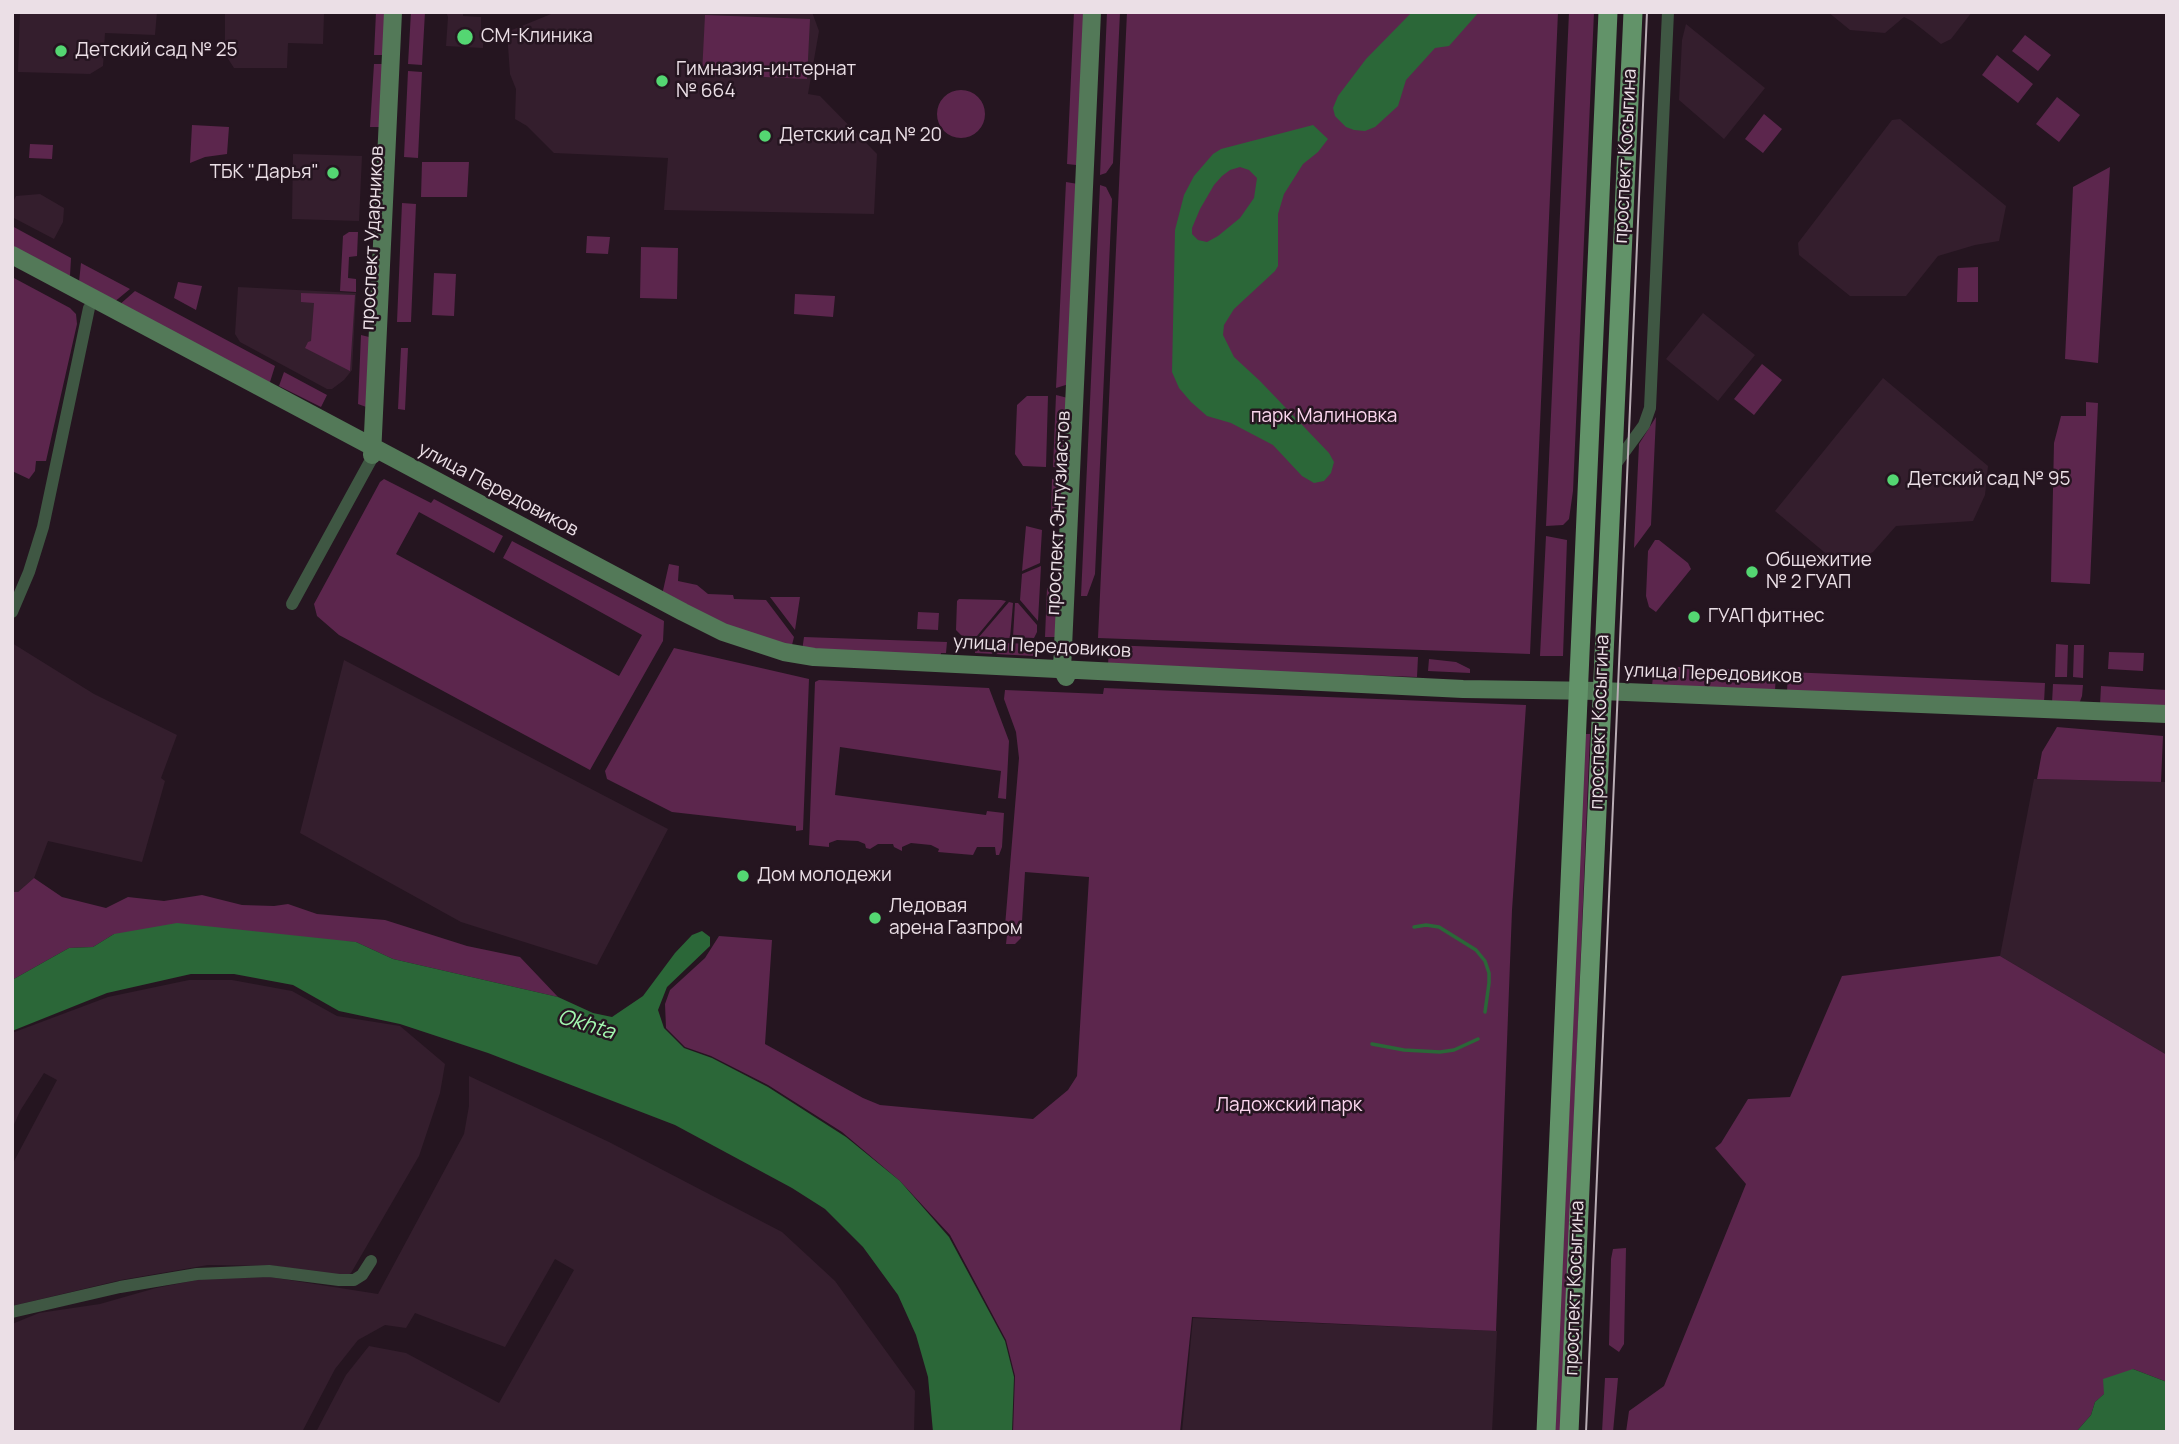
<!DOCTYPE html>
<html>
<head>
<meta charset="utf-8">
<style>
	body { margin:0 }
	#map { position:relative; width:2179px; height:1444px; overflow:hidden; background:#251520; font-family:Manrope,sans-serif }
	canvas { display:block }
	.frame { position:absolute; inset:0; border:14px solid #ebdfe6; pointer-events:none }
</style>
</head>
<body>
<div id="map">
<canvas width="2179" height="1444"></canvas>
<div class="frame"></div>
</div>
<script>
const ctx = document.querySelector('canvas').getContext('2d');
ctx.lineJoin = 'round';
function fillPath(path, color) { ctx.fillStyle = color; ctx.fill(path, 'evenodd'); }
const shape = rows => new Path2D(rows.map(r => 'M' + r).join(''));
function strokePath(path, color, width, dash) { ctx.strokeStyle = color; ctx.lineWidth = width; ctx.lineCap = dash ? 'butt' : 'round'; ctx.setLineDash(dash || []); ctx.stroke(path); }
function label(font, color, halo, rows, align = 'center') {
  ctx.font = font + ' Manrope,sans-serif'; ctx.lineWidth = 5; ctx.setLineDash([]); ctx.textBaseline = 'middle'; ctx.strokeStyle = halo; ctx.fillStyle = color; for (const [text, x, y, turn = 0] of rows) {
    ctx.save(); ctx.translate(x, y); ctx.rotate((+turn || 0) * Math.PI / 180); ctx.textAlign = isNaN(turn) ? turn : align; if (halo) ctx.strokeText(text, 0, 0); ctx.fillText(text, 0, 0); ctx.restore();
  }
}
fillPath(shape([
	[20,12,157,12,155,35,105,33,103,66,90,74,18,72],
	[225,12,355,12,355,14,324,14,323,44,288,43,287,68,234,68,225,54],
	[446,12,463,12,463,16,481,17,481,28,484,29,483,48,446,46,448,17],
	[556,12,812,12,819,31,808,94,820,96,877,154,874,214,664,210,668,158,554,153,527,126,515,119,516,89,510,74,507,32],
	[1828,12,1972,12,1951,39,1941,44,1912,21,1904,17,1885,33,1850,30],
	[1686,24,1765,88,1724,139,1679,100,1682,40],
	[1900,119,2006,206,1999,241,1975,245,1938,256,1906,296,1850,296,1799,255,1798,243,1892,120],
	[293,154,362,156,359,221,292,219],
	[40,194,64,208,63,222,54,239,12,217,12,204,16,196],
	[238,287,356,293,352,370,344,380,332,389,327,389,240,342,235,334],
	[1703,313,1755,355,1718,401,1666,359],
	[1883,378,1988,466,1985,495,1973,521,1896,526,1873,552,1842,567,1775,511],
	[12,643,94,694,177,735,161,778,165,781,142,862,48,841,34,878,18,892,12,892],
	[344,660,668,829,597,965,461,922,300,833],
	[2034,779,2167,782,2167,1055,2000,956],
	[189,980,232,980,292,991,337,1016,400,1026,445,1064,440,1093,419,1156,351,1273,346,1277,276,1266,208,1265,121,1280,12,1306,12,1165,57,1080,44,1073,20,1111,12,1129,12,1033,108,997],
	[469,1076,609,1142,782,1232,835,1281,915,1391,914,1432,316,1432,346,1375,369,1346,406,1353,499,1403,574,1270,555,1259,505,1347,415,1313,406,1328,385,1325,358,1340,335,1369,302,1432,12,1432,12,1324,39,1313,100,1304,156,1288,207,1278,270,1277,378,1294,464,1134,469,1106],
	[1193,1318,1497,1331,1492,1432,1182,1432]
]), '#341e2d');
fillPath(shape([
	[376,12,388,12,386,55,374,55],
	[411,12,425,12,422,65,408,64],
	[1074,12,1086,12,1079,164,1076,165,1067,164],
	[1107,12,1120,12,1113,163,1106,173,1100,175],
	[1127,12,1558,12,1530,654,1098,638],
	[1569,12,1594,12,1573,491,1569,519,1563,525,1546,526],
	[705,15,810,19,807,79,702,74],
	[2025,35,2051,55,2038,71,2012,51],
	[1997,55,2033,84,2018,103,1982,75],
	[374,64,386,64,383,127,370,127],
	[408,71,422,72,418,158,404,157],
	'937 114a24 24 0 1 1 48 0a24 24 0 1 1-48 0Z',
	[2057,97,2080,115,2059,142,2036,124],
	[1764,114,1782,129,1763,153,1745,139],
	[192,125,229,127,227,154,205,157,190,163],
	[30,144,53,145,52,159,29,158],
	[422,162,469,162,467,197,421,197],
	[2110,167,2098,363,2065,359,2073,187],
	[1066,182,1078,184,1069,384,1056,388],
	[1100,185,1106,187,1112,199,1095,574,1087,596,1081,596],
	[402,203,416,204,411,322,397,322],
	[12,226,71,258,70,276,12,250],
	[349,232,358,232,357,256,349,257,348,278,356,279,356,292,340,291,343,236],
	[587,236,610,237,608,254,586,253],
	[641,247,678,248,677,299,640,298],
	[81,263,130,289,113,303,79,282],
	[1978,267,1978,302,1957,302,1958,268],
	[434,273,456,274,454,316,432,315],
	[12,277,70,308,76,314,77,324,46,461,36,461,35,471,29,479,12,471],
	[178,282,202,286,196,310,174,298],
	[135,291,275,366,270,382,265,385,118,306],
	[301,293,355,295,350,371,305,348,308,342,311,341,314,303,301,302],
	[795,294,835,296,833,317,794,314],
	[361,335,369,337,369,408,358,404],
	[401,348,408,348,405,410,398,409],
	[1762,364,1782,380,1754,415,1734,399],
	[284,372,327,395,321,407,279,386],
	[1056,395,1068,398,1065,468,1053,467],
	[1027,396,1048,396,1046,467,1023,466,1015,454,1017,405],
	[2086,402,2098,403,2090,584,2051,582,2054,443,2061,416,2086,416],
	[1656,417,1651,525,1634,548,1639,444],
	[384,479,431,503,434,499,503,536,494,553,419,512,396,554,619,676,642,635,503,558,512,541,664,621,663,641,590,770,339,635,317,616,314,604,380,482],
	[1052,479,1064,481,1062,514,1051,513],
	[1026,526,1042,530,1040,563,1022,571],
	[1546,536,1567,540,1563,656,1540,656],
	[1655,540,1659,540,1688,563,1691,569,1656,612,1649,607,1646,596,1648,551],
	[669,564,679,566,678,581,697,585,708,594,733,595,734,599,766,600,794,637,792,645,753,638,662,595],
	[1041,566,1038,621,1020,600,1022,574],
	[1047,588,1059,589,1057,637,1045,637],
	[770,597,800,597,795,630],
	[959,599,1001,600,1006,601,977,636,962,636,956,630,957,601],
	[1009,602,1013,603,1010,638,979,637],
	[1015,603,1018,603,1037,625,1037,632,1034,638,1013,637],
	[918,612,939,613,938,630,917,629],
	[804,637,947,642,946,653,941,653,940,659,802,651],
	[975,642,1034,644,1034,656,975,653],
	[2056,644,2068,645,2067,677,2055,677],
	[1109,645,1418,657,1417,677,1108,666],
	[2074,645,2084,645,2083,678,2073,677],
	[674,648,809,679,803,830,796,831,796,826,672,812,607,779,605,771],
	[2109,652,2144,653,2143,671,2108,669],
	[1429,659,1456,662,1470,669,1470,673,1428,671],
	[1654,666,1776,671,1775,691,1652,686],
	[1788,672,2045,683,2044,703,1787,692],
	[819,680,989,688,1009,741,1006,799,998,798,1001,771,840,747,835,795,986,815,987,811,1004,813,1002,847,999,855,996,855,995,847,977,847,973,855,938,852,939,849,931,845,911,843,902,847,902,851,894,847,893,844,878,844,870,849,866,848,865,844,858,841,837,840,829,843,829,847,809,845,815,682],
	[2053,684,2083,685,2082,696,2079,704,2052,703],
	[2101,686,2167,690,2167,707,2100,705],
	[1104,688,1526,705,1512,910,1496,1331,1192,1317,1180,1432,1013,1432,1015,1376,1006,1340,950,1235,900,1181,842,1132,768,1085,711,1056,685,1047,666,1028,665,1004,670,990,705,958,719,936,772,940,765,1044,863,1098,880,1105,1033,1119,1068,1090,1077,1076,1089,877,1025,872,1021,938,1015,944,1006,944,1008,926,1005,926,1019,758,1016,732,1004,699,1005,690,1103,694],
	[2057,727,2163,736,2161,782,2037,779,2042,752],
	[1585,734,1590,734,1561,1432,1555,1432],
	[34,878,62,897,106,908,128,897,164,901,202,895,242,905,274,906,288,904,317,914,385,920,467,946,520,957,558,997,393,959,356,942,114,934,93,947,69,948,12,980,12,892,18,892],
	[2000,956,2167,1055,2167,1382,2133,1369,2095,1402,2091,1415,2076,1432,1626,1432,1629,1411,1664,1386,1746,1184,1715,1148,1721,1143,1748,1099,1790,1097,1842,976],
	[1626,1248,1624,1344,1619,1352,1609,1345,1611,1259,1613,1249],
	[1605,1378,1618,1378,1613,1432,1602,1432]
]), '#5c264d');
fillPath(shape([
	[1412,12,1479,12,1449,46,1435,48,1406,80,1398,106,1375,127,1365,131,1354,130,1346,127,1335,116,1333,108,1338,96,1366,59],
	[1313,125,1328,139,1318,152,1303,164,1284,194,1278,214,1278,266,1275,271,1234,309,1224,325,1223,335,1234,357,1260,381,1329,453,1334,462,1331,473,1324,481,1314,483,1302,476,1273,445,1231,423,1207,416,1191,402,1179,388,1172,372,1175,230,1184,195,1194,176,1213,154,1221,149],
	[1240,167,1249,170,1257,178,1254,198,1240,218,1218,236,1207,242,1198,240,1192,234,1192,228,1200,209,1214,185,1222,176,1230,170],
	[177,923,356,942,393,959,558,997,593,1013,612,1017,643,996,675,953,692,935,702,931,710,937,710,946,667,987,658,1010,664,1028,684,1048,712,1058,768,1087,846,1137,900,1181,949,1237,1005,1341,1014,1377,1012,1432,933,1432,928,1377,916,1335,898,1295,863,1247,825,1209,792,1188,675,1125,488,1053,400,1024,339,1011,293,985,234,974,191,974,107,993,12,1031,12,980,69,948,93,947,114,934],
	[2133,1369,2167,1382,2167,1432,2076,1432,2091,1415,2095,1402,2104,1394,2103,1379]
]), '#2b6738');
strokePath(shape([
	[1414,927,1426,925,1439,927,1476,950,1485,961,1489,973,1489,983,1485,1012],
	[1372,1044,1404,1050,1440,1052,1454,1050,1478,1039]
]), '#2b6738', 3.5);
strokePath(shape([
	[1612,469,1644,425,1650,408,1668,12],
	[292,604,372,458],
	[12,612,29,572,43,527,89,308],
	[12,1312,120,1287,197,1274,269,1271,339,1280,354,1280,362,1275,371,1261]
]), '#3f5743', 12);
strokePath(shape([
	[12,255,683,612,723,632,784,652,814,657,1463,689,1601,691,2167,714],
	[372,455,393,12],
	[1066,677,1062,669,1092,12]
]), '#537958', 18);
strokePath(shape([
	[1546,1432,1608,12],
	[1569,1432,1633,12]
]), '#629369', 19);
strokePath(shape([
	[1586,1432,1647,12]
]), '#b9acb4', 2);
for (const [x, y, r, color] of [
	[465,37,9,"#54d672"],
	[61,51,7,"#54d672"],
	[662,81,7,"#54d672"],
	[765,136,7,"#54d672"],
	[333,173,7,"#54d672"],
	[1893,480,7,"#54d672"],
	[1752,572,7,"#54d672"],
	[1694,617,7,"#54d672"],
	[743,876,7,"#54d672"],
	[875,918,7,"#54d672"]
]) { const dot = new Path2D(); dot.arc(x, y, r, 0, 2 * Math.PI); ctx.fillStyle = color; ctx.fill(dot); strokePath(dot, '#251520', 2.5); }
label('19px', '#ebdfe6', '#251520', [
	["СМ-Клиника",481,37],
	["Детский сад № 25",75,51],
	["Гимназия-интернат",676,70],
	["№ 664",676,92],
	["Детский сад № 20",779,136],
	["ТБК \"Дарья\"",319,173,"right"],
	["Детский сад № 95",1907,480],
	["Общежитие",1766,561],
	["№ 2 ГУАП",1766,583],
	["ГУАП фитнес",1708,617],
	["Дом молодежи",757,876],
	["Ледовая",889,907],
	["арена Газпром",889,929]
], 'left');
label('19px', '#ebdfe6', '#251520', [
	["проспект Косыгина",1626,156,-87],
	["проспект Ударников",373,238,-87],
	["улица Передовиков",498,490,28],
	["проспект Энтузиастов",1059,513,-87],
	["улица Передовиков",1042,647,3],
	["улица Передовиков",1713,674,2],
	["проспект Косыгина",1600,722,-88],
	["проспект Косыгина",1575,1288,-88]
]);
label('19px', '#fbd6ee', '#251520', [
	["парк Малиновка",1324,417],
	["Ладожский парк",1289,1106]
]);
label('italic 21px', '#a3f8b0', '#251520', [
	["Okhta",586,1025,17]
]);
</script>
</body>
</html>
